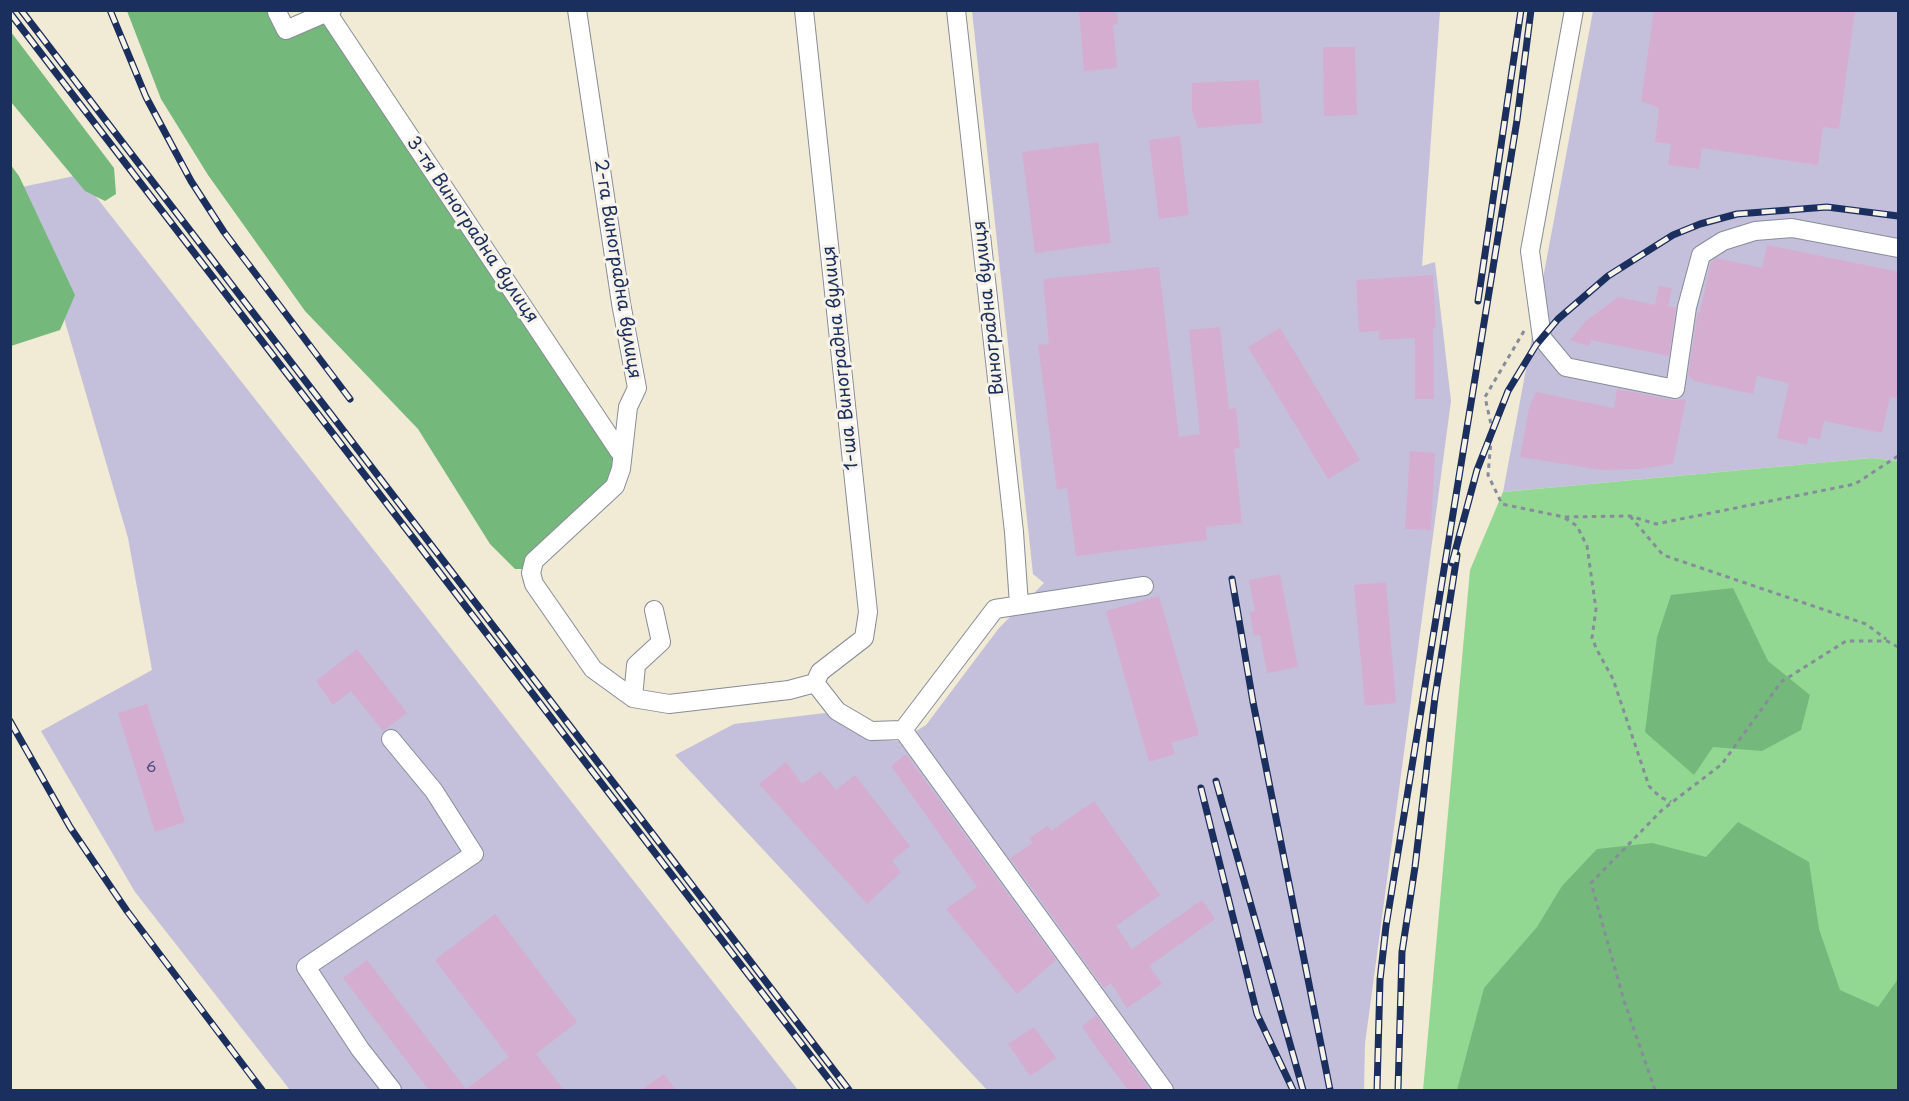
<!DOCTYPE html>
<html>
<head>
<meta charset="utf-8">
<style>
	body { margin:0 }
	#map { position:relative; width:1909px; height:1101px; overflow:hidden; background:#f1ead4; font-family:"Playpen Sans",sans-serif }
	canvas { display:block }
	.frame { position:absolute; inset:0; border:12px solid #1b2f5e; pointer-events:none }
</style>
</head>
<body>
<div id="map">
<canvas width="1909" height="1101"></canvas>
<div class="frame"></div>
</div>
<script>
const ctx = document.querySelector('canvas').getContext('2d');
ctx.lineJoin = 'round';
function fillPath(path, color) { ctx.fillStyle = color; ctx.fill(path, 'evenodd'); }
const shape = rows => new Path2D(rows.map(r => 'M' + r).join(''));
function strokePath(path, color, width, dash) { ctx.strokeStyle = color; ctx.lineWidth = width; ctx.lineCap = dash ? 'butt' : 'round'; ctx.setLineDash(dash || []); ctx.stroke(path); }
function label(font, color, halo, rows, align = 'center') {
  ctx.font = font + ' "Playpen Sans",sans-serif'; ctx.lineWidth = 6; ctx.setLineDash([]); ctx.textBaseline = 'middle'; ctx.strokeStyle = halo; ctx.fillStyle = color; for (const [text, x, y, turn = 0] of rows) {
    ctx.save(); ctx.translate(x, y); ctx.rotate((+turn || 0) * Math.PI / 180); ctx.textAlign = isNaN(turn) ? turn : align; if (halo) ctx.strokeText(text, 0, 0); ctx.fillText(text, 0, 0); ctx.restore();
  }
}
fillPath(shape([
	[972,11,1440,11,1422,266,1435,262,1451,401,1365,1044,1364,1090,987,1090,675,755,734,724,825,713,854,725,866,739,900,741,926,725,999,628,1044,583,1033,574],
	[1593,11,1898,11,1898,461,1872,458,1503,492],
	[79,175,798,1090,290,1090,135,892,41,731,152,670,128,538,45,253,17,188]
]), '#c4c0db');
fillPath(shape([
	[1872,458,1898,461,1898,1090,1423,1090,1470,570,1503,492]
]), '#92d892');
fillPath(shape([
	[265,10,286,29,327,12,619,451,616,488,526,569,515,569,490,544,418,429,305,311,208,175,161,99,127,11],
	[11,32,114,168,116,194,105,201,85,191,11,102],
	[10,164,19,176,75,295,60,330,11,346],
	[1733,588,1768,661,1810,695,1801,730,1762,751,1713,747,1694,775,1645,732,1657,637,1671,595],
	[1738,822,1809,862,1819,929,1840,990,1878,1007,1898,979,1898,1090,1457,1090,1484,988,1537,927,1562,886,1597,849,1652,843,1706,857]
]), '#75b87c');
fillPath(shape([
	[1079,10,1117,10,1118,24,1113,25,1117,68,1084,71],
	[1654,10,1855,10,1839,129,1823,127,1818,165,1702,148,1699,169,1668,165,1671,144,1655,142,1659,108,1641,101],
	[1323,47,1355,47,1357,115,1324,116],
	[1259,80,1262,123,1198,128,1192,111,1192,83],
	[1180,136,1189,215,1159,219,1149,140],
	[1098,142,1111,243,1035,253,1022,152],
	[1767,245,1899,272,1899,398,1890,397,1882,433,1824,421,1820,439,1808,437,1807,445,1777,438,1789,383,1757,376,1753,394,1694,381,1688,375,1698,312,1700,312,1711,262,1717,258,1762,268],
	[1159,267,1179,437,1200,434,1189,330,1220,327,1229,409,1236,408,1240,448,1234,449,1242,523,1206,527,1207,540,1076,556,1067,488,1057,490,1038,345,1049,344,1043,279],
	[1433,275,1436,328,1433,328,1434,399,1415,399,1415,338,1379,340,1379,331,1359,332,1356,280],
	[1659,286,1672,288,1668,306,1676,307,1669,356,1591,340,1589,346,1570,340,1586,321,1618,297,1655,305],
	[1280,328,1360,460,1328,479,1248,347],
	[1617,389,1673,400,1686,399,1673,464,1641,469,1602,470,1520,457,1529,408,1536,392,1614,408],
	[1410,451,1435,453,1431,530,1405,529],
	[1280,574,1298,667,1267,673,1260,635,1254,636,1250,612,1255,611,1249,580],
	[1386,582,1396,703,1365,706,1354,585],
	[1159,596,1199,735,1171,743,1175,754,1149,762,1106,611],
	[357,649,407,713,383,731,351,691,333,705,316,681],
	[147,704,185,822,155,832,118,713],
	[906,754,1056,960,1017,994,946,909,977,887,891,766],
	[786,762,802,784,820,771,836,790,855,775,910,846,892,861,901,872,867,904,759,784],
	[1094,801,1160,895,1116,926,1132,949,1202,900,1215,919,1149,966,1162,984,1127,1008,1111,983,1104,988,1010,858,1033,843,1029,838,1048,826,1051,831],
	[495,914,577,1022,536,1054,564,1090,429,1090,343,978,367,960,466,1089,509,1057,435,960],
	[1096,1015,1150,1090,1128,1090,1095,1046,1082,1026],
	[1034,1027,1056,1058,1030,1076,1008,1044],
	[664,1074,676,1090,641,1090]
]), '#d5add0');
const minor = shape([
	[577,10,621,303,637,388,628,407,621,469,615,486,534,561,531,573,534,584,593,669,633,698,669,704,789,690,815,683],
	[804,10,868,612,864,638,820,672,815,683],
	[956,10,1014,532,1019,605],
	[1574,10,1530,251,1542,338,1566,367,1675,389,1687,307,1701,255,1723,241,1755,231,1792,228,1898,248],
	[277,12,286,30,332,10],
	[327,12,619,451],
	[815,683,837,711,871,731,903,730,995,609,1144,586],
	[633,698,636,665,661,642,654,610],
	[903,730,1164,1090],
	[391,739,434,791,474,854,306,967,360,1049,392,1090]
]);
strokePath(minor, '#868c99', 20);
strokePath(shape([
	[1524,331,1485,397,1492,429,1488,475,1502,504,1564,517,1630,516,1656,524,1855,484,1898,456],
	[1630,516,1663,555,1866,624,1886,639],
	[1565,518,1577,526,1587,546,1596,609,1592,638,1597,650,1613,679,1649,786,1660,797,1671,802],
	[1655,1090,1624,1001,1591,883,1662,810,1722,764,1781,682,1846,641,1887,641,1898,647]
]), '#868c99', 3, [4.5, 4.5]);
strokePath(minor, '#fff', 18);
const rail = shape([
	[21,10,849,1090],
	[110,10,146,97,191,181,224,232,350,399],
	[10,13,837,1090],
	[1478,301,1521,10],
	[1452,563,1477,470,1508,391,1536,345,1558,319,1608,276,1673,235,1700,224,1737,214,1827,207,1898,216],
	[1232,579,1253,702,1330,1090],
	[10,721,70,827,127,911,262,1090],
	[1216,781,1303,1090],
	[1201,788,1257,1014,1293,1090],
	[1377,1090,1380,980,1386,926,1517,120,1531,10],
	[1398,1090,1402,952,1415,867,1435,697,1457,555]
]);
strokePath(rail, '#1b2f5e', 7);
strokePath(rail, '#f7f3e8', 4.5, [14]);
label('15px', '#4a4e7a', null, [
	["6",151,768]
]);
label('18px', '#1b2f5e', '#f7f3e8', [
	["3-тя Виноградна вулиця",472,230,56],
	["2-га Виноградна вулиця",617,269,81],
	["Виноградна вулиця",989,308,-96],
	["1-ша Виноградна вулиця",841,358,-96]
]);
</script>
</body>
</html>
